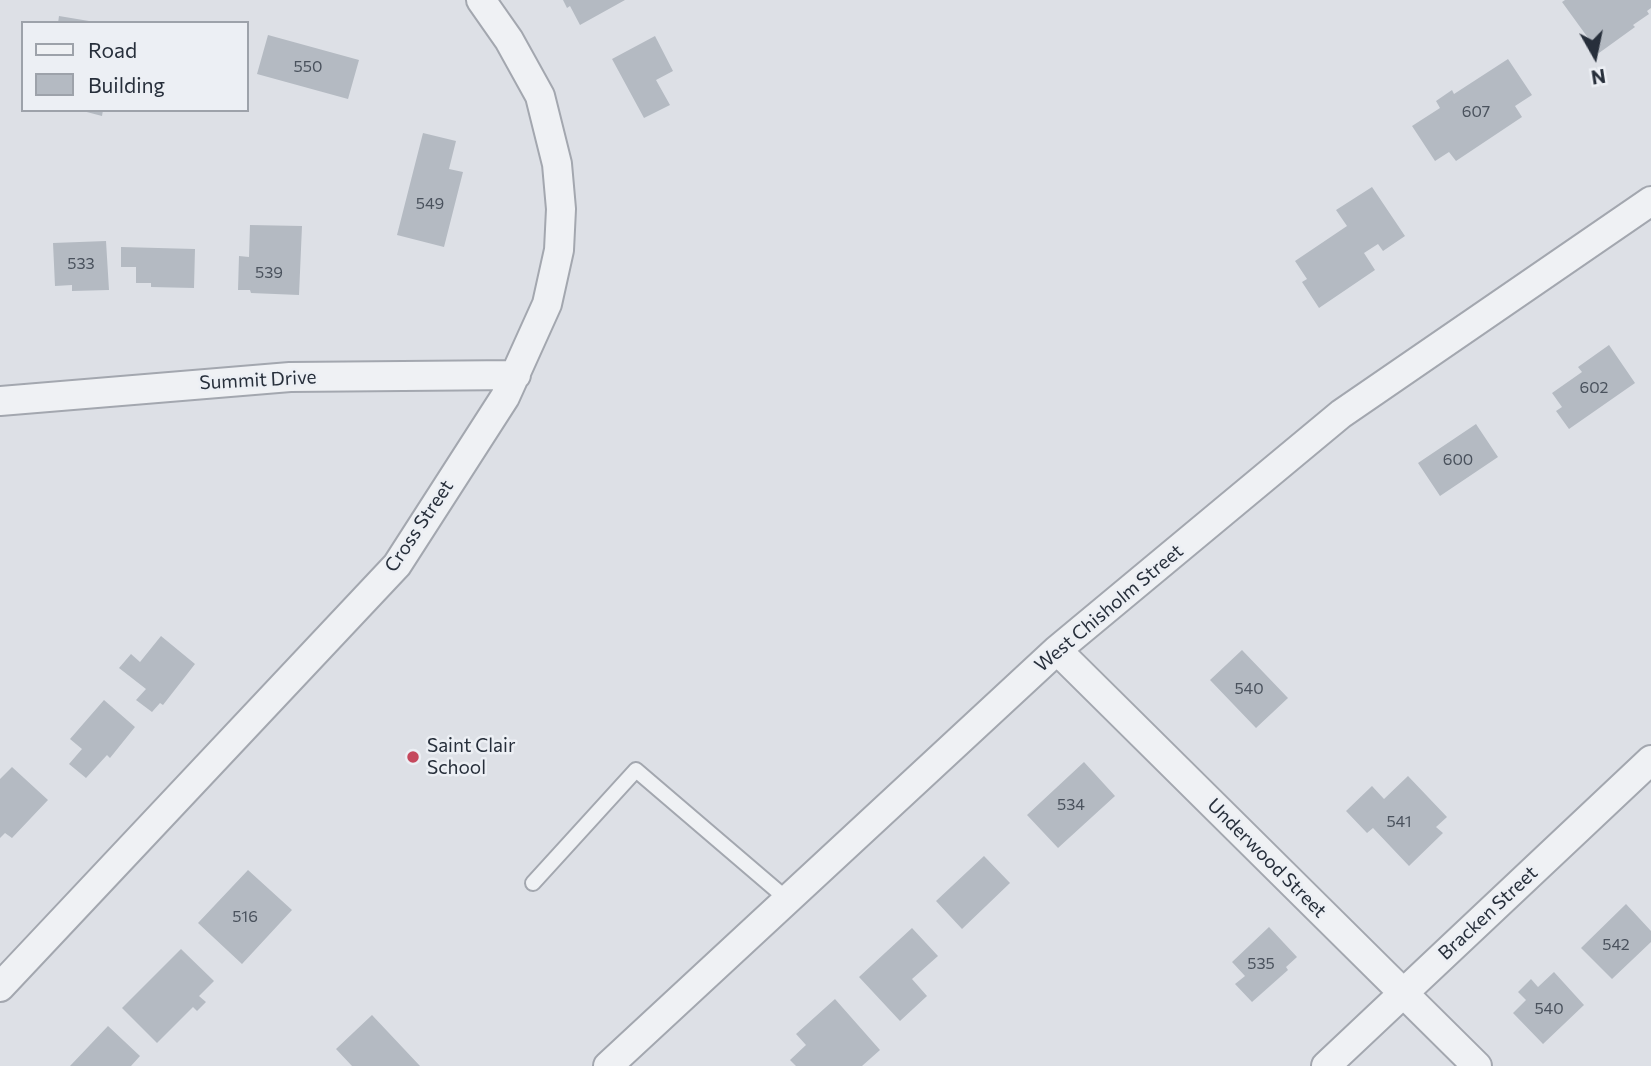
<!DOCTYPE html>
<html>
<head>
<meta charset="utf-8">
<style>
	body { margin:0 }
	#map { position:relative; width:1651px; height:1066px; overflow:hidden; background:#dde0e6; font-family:Commissioner,sans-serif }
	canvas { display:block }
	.legend { position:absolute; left:21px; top:21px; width:228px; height:91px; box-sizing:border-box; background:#eceff4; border:2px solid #9da2aa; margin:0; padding:9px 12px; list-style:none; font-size:21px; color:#272f3b }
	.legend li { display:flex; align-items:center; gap:14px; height:35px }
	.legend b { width:35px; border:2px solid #9da2aa }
	.north { position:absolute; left:1560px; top:21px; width:70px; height:70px; -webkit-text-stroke:5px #eceff4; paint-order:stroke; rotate:171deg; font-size:19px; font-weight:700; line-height:28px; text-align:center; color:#272f3b }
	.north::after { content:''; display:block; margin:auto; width:24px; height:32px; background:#272f3b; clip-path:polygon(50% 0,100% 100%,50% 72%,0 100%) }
</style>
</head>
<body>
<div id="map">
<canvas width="1651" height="1066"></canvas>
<ul class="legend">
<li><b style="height:9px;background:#eff1f4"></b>Road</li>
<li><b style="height:19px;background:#b4bac2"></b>Building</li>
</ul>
<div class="north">N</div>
</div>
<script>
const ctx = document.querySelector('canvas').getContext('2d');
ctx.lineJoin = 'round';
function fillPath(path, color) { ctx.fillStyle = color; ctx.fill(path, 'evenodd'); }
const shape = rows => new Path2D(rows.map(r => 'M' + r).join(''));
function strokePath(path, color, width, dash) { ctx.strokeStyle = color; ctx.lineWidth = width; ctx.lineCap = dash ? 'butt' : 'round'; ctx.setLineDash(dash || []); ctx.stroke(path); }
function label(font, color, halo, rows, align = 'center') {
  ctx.font = font + ' Commissioner,sans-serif'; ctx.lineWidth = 5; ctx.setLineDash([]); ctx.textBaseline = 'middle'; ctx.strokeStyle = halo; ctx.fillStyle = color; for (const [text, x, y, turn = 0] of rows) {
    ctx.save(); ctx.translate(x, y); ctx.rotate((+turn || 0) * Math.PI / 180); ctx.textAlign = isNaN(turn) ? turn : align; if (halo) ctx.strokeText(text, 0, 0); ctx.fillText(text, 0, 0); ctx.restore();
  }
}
fillPath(shape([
	[563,0,625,0,580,25,570,6,567,8],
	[1565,0,1651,0,1651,8,1647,11,1649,14,1633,25,1635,27,1599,53,1562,2],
	[59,16,89,21,89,23,58,23],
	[268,35,359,60,348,99,257,74],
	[655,36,673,71,656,80,670,105,644,118,612,59],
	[1508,59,1532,95,1515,106,1522,117,1456,161,1449,152,1435,161,1412,126,1440,108,1436,101,1452,90,1454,94],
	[79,110,103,110,102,116],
	[423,133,456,141,449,169,463,172,444,247,397,235],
	[1372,187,1405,236,1383,251,1378,244,1364,253,1375,270,1319,308,1302,282,1307,279,1295,261,1347,226,1336,210],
	[250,225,302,226,299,295,251,293,250,290,238,290,239,256,249,257],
	[106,241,109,290,72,291,72,285,55,286,53,243],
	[121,247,195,249,194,288,151,287,151,283,136,283,136,267,121,267],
	[1609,345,1635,383,1569,429,1556,411,1562,407,1552,393,1582,372,1578,367],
	[1476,424,1498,457,1440,496,1418,463],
	[161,636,195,664,163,705,160,703,152,712,136,700,146,689,119,668,131,654,140,662],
	[1242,650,1288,698,1256,728,1210,680],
	[104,700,135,727,110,758,107,755,86,778,69,764,82,749,70,739],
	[1084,762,1115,796,1058,848,1027,815],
	[12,767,48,800,12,838,5,833,0,838,0,779],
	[1408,776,1447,817,1436,827,1443,833,1409,866,1373,828,1367,833,1346,811,1372,786,1384,799],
	[984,856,1010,883,962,929,936,901],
	[248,870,292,910,242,964,198,923],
	[1626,904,1651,931,1651,942,1612,979,1581,948],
	[1269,927,1297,957,1286,967,1288,970,1252,1002,1235,984,1245,976,1232,962],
	[912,928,938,956,912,979,927,996,900,1021,859,977],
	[181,949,214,981,199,996,206,1002,197,1011,193,1007,157,1043,122,1008],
	[1554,972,1584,1005,1543,1044,1513,1013,1526,1000,1518,992,1531,979,1538,987],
	[835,999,880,1050,862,1066,796,1066,790,1060,806,1045,796,1034],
	[372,1015,420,1066,352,1066,336,1049],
	[108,1026,140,1056,131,1066,70,1066]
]), '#b4bac2');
const service = shape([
	[533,883,636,770,788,900]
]);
const minor = shape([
	[0,401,290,377,516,375],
	[1057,650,1477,1066],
	[0,987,397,565,505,397,547,304,559,250,561,209,557,164,540,96,509,40,481,0],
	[608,1066,1057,650,1341,414,1651,201],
	[1326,1066,1651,760]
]);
strokePath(service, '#a3a7af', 18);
strokePath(minor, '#a3a7af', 32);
strokePath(service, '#eff1f4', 14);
strokePath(minor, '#eff1f4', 28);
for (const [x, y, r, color] of [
	[413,757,7,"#c5485d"]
]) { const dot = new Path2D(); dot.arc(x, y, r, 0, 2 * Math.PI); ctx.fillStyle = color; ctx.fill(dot); strokePath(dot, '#eceff4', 2.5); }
label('16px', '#4a525d', null, [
	["550",308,67],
	["607",1476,112],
	["549",430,204],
	["533",81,264],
	["539",269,273],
	["602",1594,388],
	["600",1458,460],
	["540",1249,689],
	["534",1071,805],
	["541",1399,822],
	["516",245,917],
	["542",1616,945],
	["535",1261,964],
	["540",1549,1009]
]);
label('19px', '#272f3b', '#eceff4', [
	["Summit Drive",258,380,-3],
	["Cross Street",419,526,-56],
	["West Chisholm Street",1109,608,-40],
	["Underwood Street",1267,858,45],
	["Bracken Street",1488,913,-43]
]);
label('19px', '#272f3b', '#eceff4', [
	["Saint Clair",427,746],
	["School",427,768]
], 'left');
</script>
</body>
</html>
